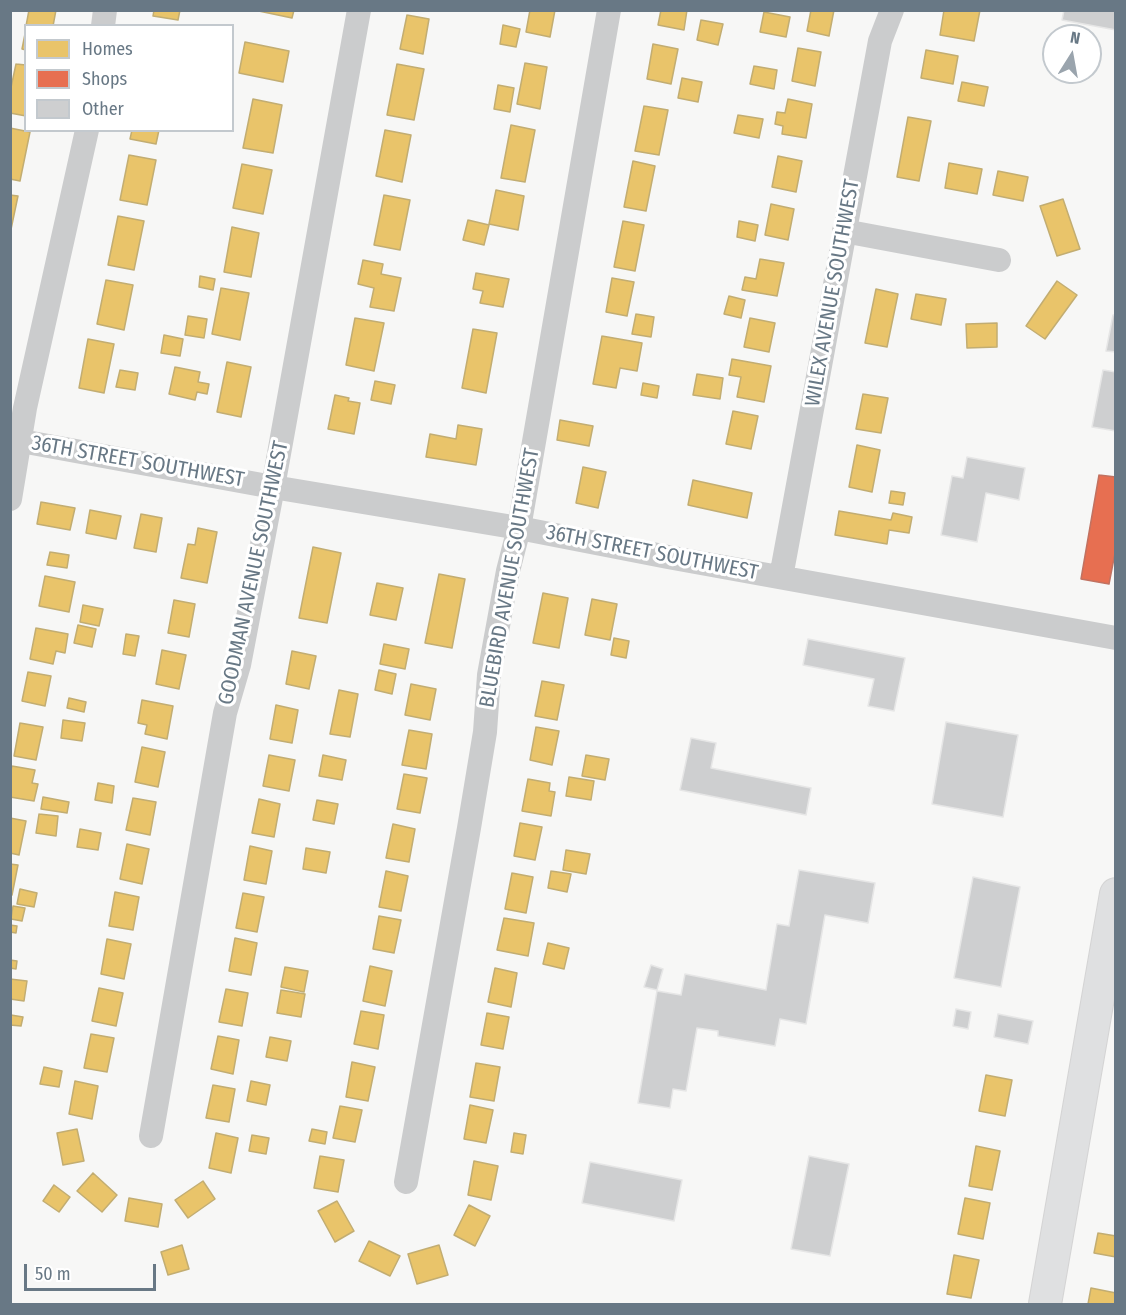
<!DOCTYPE html>
<html>
<head>
<meta charset="utf-8">
<style>
	body { margin:0 }
	#map { position:relative; width:1126px; height:1315px; overflow:hidden; background:#f7f7f6; font-family:"Fira Sans Condensed",sans-serif }
	canvas { display:block }
	.frame { position:absolute; inset:0; border:12px solid #687885; pointer-events:none }
	.legend { position:absolute; left:24px; top:24px; width:210px; height:108px; box-sizing:border-box; background:#fff; border:2px solid #c3c9ce; margin:0; padding:8px 10px; list-style:none; font-size:18px; color:#687885 }
	.legend li { display:flex; align-items:center; gap:12px; height:30px }
	.legend b { width:30px; border:2px solid #c3c9ce }
	.north { position:absolute; left:1042px; top:24px; width:60px; height:60px; box-sizing:border-box; background:#fff; border:2px solid #c3c9ce; border-radius:50%; rotate:11deg; font-size:16px; font-weight:700; line-height:24px; text-align:center; color:#687885 }
	.north::after { content:''; display:block; margin:auto; width:21px; height:27px; background:#9aa4ad; clip-path:polygon(50% 0,100% 100%,50% 72%,0 100%) }
	.scale { position:absolute; left:24px; top:1264px; width:132px; height:27px; box-sizing:border-box; border:3px solid #687885; border-top:0; padding-left:8px; font-size:18px; line-height:21px; white-space:nowrap; color:#687885; -webkit-text-stroke:4px #fff; paint-order:stroke }
</style>
</head>
<body>
<div id="map">
<canvas width="1126" height="1315"></canvas>
<div class="frame"></div>
<ul class="legend">
<li><b style="height:16px;background:#e9c46a"></b>Homes</li>
<li><b style="height:16px;background:#e76f51"></b>Shops</li>
<li><b style="height:16px;background:#cecfd0"></b>Other</li>
</ul>
<div class="north">N</div>
<div class="scale">50 m</div>
</div>
<script>
const ctx = document.querySelector('canvas').getContext('2d');
ctx.lineJoin = 'round';
function fillPath(path, color) { ctx.fillStyle = color; ctx.fill(path, 'evenodd'); }
const shape = rows => new Path2D(rows.map(r => 'M' + r).join(''));
function strokePath(path, color, width, dash) { ctx.strokeStyle = color; ctx.lineWidth = width; ctx.lineCap = dash ? 'butt' : 'round'; ctx.setLineDash(dash || []); ctx.stroke(path); }
function label(font, color, halo, rows, align = 'center') {
  ctx.font = font + ' "Fira Sans Condensed",sans-serif'; ctx.lineWidth = 6; ctx.setLineDash([]); ctx.textBaseline = 'middle'; ctx.strokeStyle = halo; ctx.fillStyle = color; for (const [text, x, y, turn = 0] of rows) {
    ctx.save(); ctx.translate(x, y); ctx.rotate((+turn || 0) * Math.PI / 180); ctx.textAlign = isNaN(turn) ? turn : align; if (halo) ctx.strokeText(text, 0, 0); ctx.fillText(text, 0, 0); ctx.restore();
  }
}
const homes = shape([
	[29,10,56,10,53,26,26,26,29,10],
	[154,10,180,10,178,20,153,16,154,10],
	[254,10,294,10,292,18,254,10],
	[530,10,555,10,550,37,526,32,530,10],
	[661,10,687,10,684,30,658,25,661,10],
	[811,10,834,10,829,36,807,31,811,10],
	[944,10,980,10,974,41,940,35,944,10],
	[764,12,790,17,786,37,760,32,764,12],
	[407,15,429,19,423,54,400,49,407,15],
	[701,20,723,24,718,45,697,40,701,20],
	[503,25,520,29,516,47,500,44,503,25],
	[26,29,26,50,22,49,26,29],
	[245,42,289,51,283,82,239,73,245,42],
	[653,44,678,49,671,84,647,79,653,44],
	[798,48,821,52,815,86,792,81,798,48],
	[926,50,958,56,953,84,921,78,926,50],
	[525,63,547,67,540,109,517,104,525,63],
	[16,64,26,65,26,116,10,113,10,92,16,64],
	[397,64,424,69,414,120,387,115,397,64],
	[754,66,777,70,774,89,750,84,754,66],
	[682,78,702,82,698,102,678,98,682,78],
	[962,82,988,87,984,106,958,101,962,82],
	[498,85,514,88,510,112,494,109,498,85],
	[253,99,282,105,273,153,243,148,253,99],
	[788,99,812,104,806,138,782,134,783,126,775,124,777,112,785,113,788,99],
	[644,106,668,110,659,155,635,151,644,106],
	[738,115,763,119,759,138,734,133,738,115],
	[908,117,931,121,919,181,897,177,908,117],
	[511,125,535,130,525,182,501,178,511,125],
	[10,128,30,132,20,181,10,179,10,128],
	[132,130,159,130,156,144,130,139,132,130],
	[385,130,411,135,402,182,376,176,385,130],
	[129,155,156,160,147,205,120,200,129,155],
	[778,156,802,161,796,192,772,187,778,156],
	[633,161,655,166,646,211,624,207,633,161],
	[949,163,982,169,977,194,945,188,949,163],
	[242,164,272,170,263,214,233,208,242,164],
	[998,171,1028,177,1023,201,993,195,998,171],
	[496,190,524,196,518,230,489,224,496,190],
	[10,195,18,196,10,234,10,195],
	[384,195,410,200,400,250,374,245,384,195],
	[1063,199,1080,249,1057,256,1040,206,1063,199],
	[771,204,794,209,788,240,765,235,771,204],
	[118,216,144,221,134,270,108,265,118,216],
	[468,220,489,225,484,245,463,240,468,220],
	[623,221,644,225,635,271,614,267,623,221],
	[739,221,758,225,755,241,737,237,739,221],
	[232,227,259,233,251,277,224,272,232,227],
	[760,259,784,263,777,296,742,290,745,277,756,279,760,259],
	[363,260,383,264,381,274,401,278,394,311,370,307,374,288,358,284,363,260],
	[476,273,509,279,503,307,480,303,483,291,473,289,476,273],
	[200,276,215,279,213,290,199,287,200,276],
	[612,278,634,282,627,316,606,312,612,278],
	[106,280,133,285,124,330,97,324,106,280],
	[1057,281,1077,295,1045,339,1026,326,1057,281],
	[221,288,249,293,240,340,212,334,221,288],
	[876,289,898,294,887,347,865,343,876,289],
	[916,294,946,299,941,325,911,319,916,294],
	[729,296,745,300,741,318,724,314,729,296],
	[636,314,654,317,651,337,632,334,636,314],
	[188,316,207,319,204,338,185,335,188,316],
	[355,318,384,323,374,371,346,365,355,318],
	[750,318,775,323,769,352,744,347,750,318],
	[997,323,997,347,967,348,966,324,997,323],
	[473,329,497,333,486,393,462,388,473,329],
	[164,335,183,339,180,356,161,353,164,335],
	[602,336,642,343,637,371,620,368,616,388,593,384,602,336],
	[88,339,114,344,104,393,79,388,88,339],
	[732,359,771,366,764,402,737,397,741,377,729,375,732,359],
	[227,362,251,367,241,417,217,412,227,362],
	[175,367,200,372,198,382,209,384,207,394,197,392,195,400,169,394,175,367],
	[120,370,138,373,135,390,116,387,120,370],
	[697,374,723,378,720,399,693,395,697,374],
	[375,381,395,385,391,404,371,400,375,381],
	[643,383,659,386,657,398,641,395,643,383],
	[863,394,888,398,881,433,856,429,863,394],
	[335,395,349,398,348,401,360,403,354,434,328,429,335,395],
	[733,411,758,416,751,449,726,444,733,411],
	[560,420,593,426,589,446,557,440,560,420],
	[458,425,482,429,476,465,426,457,430,434,456,439,458,425],
	[857,445,880,450,872,492,849,487,857,445],
	[583,467,606,472,598,508,576,503,583,467],
	[693,480,752,493,747,518,688,505,693,480],
	[891,491,905,493,903,505,889,503,891,491],
	[41,502,75,508,70,530,37,524,41,502],
	[90,510,121,516,116,539,86,533,90,510],
	[839,511,891,520,893,513,912,517,909,533,889,530,887,544,835,535,839,511],
	[141,514,162,518,156,552,134,548,141,514],
	[198,528,217,532,207,583,181,578,188,544,195,545,198,528],
	[313,547,341,553,327,623,299,618,313,547],
	[50,552,69,555,67,568,47,565,50,552],
	[439,574,465,579,452,648,425,643,439,574],
	[45,576,75,582,69,612,39,606,45,576],
	[377,583,403,588,396,620,370,615,377,583],
	[543,593,568,598,559,648,533,643,543,593],
	[592,599,617,604,610,640,585,635,592,599],
	[174,600,195,604,189,637,168,633,174,600],
	[83,605,103,609,99,626,80,622,83,605],
	[78,625,96,629,92,647,74,643,78,625],
	[36,628,68,634,65,653,56,651,53,664,30,659,36,628],
	[126,634,139,636,135,656,123,654,126,634],
	[614,638,629,641,626,658,611,655,614,638],
	[384,644,409,649,405,669,380,664,384,644],
	[162,650,186,655,179,689,156,684,162,650],
	[292,651,316,656,309,689,286,684,292,651],
	[379,670,396,674,392,694,375,690,379,670],
	[28,672,51,676,45,706,22,701,28,672],
	[542,681,564,685,557,720,535,716,542,681],
	[411,684,436,689,430,720,405,715,411,684],
	[339,690,358,694,350,737,330,734,339,690],
	[69,698,86,702,84,712,67,708,69,698],
	[142,700,173,706,167,739,145,734,147,725,138,723,142,700],
	[276,705,298,710,292,743,270,739,276,705],
	[63,720,85,723,82,741,61,738,63,720],
	[20,723,43,727,36,760,14,756,20,723],
	[536,727,559,731,552,765,530,760,536,727],
	[409,730,432,734,426,769,402,765,409,730],
	[142,747,165,752,158,787,135,782,142,747],
	[269,755,295,760,289,791,263,786,269,755],
	[323,755,346,760,342,780,319,776,323,755],
	[586,755,609,759,605,780,582,776,586,755],
	[12,766,35,770,32,783,38,784,34,801,10,797,10,774,12,766],
	[404,774,427,778,420,813,397,809,404,774],
	[569,777,594,781,591,800,566,796,569,777],
	[528,779,550,783,549,791,555,792,551,816,522,811,528,779],
	[98,783,114,786,112,803,95,800,98,783],
	[43,797,69,802,67,813,41,809,43,797],
	[133,798,156,802,150,835,126,830,133,798],
	[259,799,280,804,274,837,252,833,259,799],
	[317,800,338,804,334,824,313,820,317,800],
	[39,814,58,816,56,836,36,833,39,814],
	[10,818,26,821,19,855,10,853,10,818],
	[520,823,542,827,535,860,514,856,520,823],
	[393,824,415,829,409,862,386,858,393,824],
	[80,829,101,833,98,850,77,847,80,829],
	[127,844,149,849,142,884,120,879,127,844],
	[250,846,272,851,266,884,244,880,250,846],
	[306,848,330,852,326,873,303,869,306,848],
	[566,850,590,854,586,874,563,870,566,850],
	[10,864,18,865,12,895,10,895,10,864],
	[386,871,408,876,401,911,379,907,386,871],
	[551,871,571,874,567,892,548,888,551,871],
	[512,873,533,877,526,913,505,909,512,873],
	[20,889,37,893,34,907,17,904,20,889],
	[115,892,139,897,133,930,109,926,115,892],
	[243,893,264,897,257,932,236,928,243,893],
	[13,906,25,908,22,921,11,919,13,906],
	[379,916,401,920,394,953,373,949,379,916],
	[504,918,534,923,528,956,497,950,504,918],
	[10,925,17,926,16,933,10,932,10,925],
	[235,938,257,943,251,975,229,971,235,938],
	[107,939,131,944,124,979,101,974,107,939],
	[548,943,569,948,564,969,543,964,548,943],
	[10,960,17,961,16,969,10,968,10,960],
	[370,966,392,971,385,1006,363,1001,370,966],
	[285,967,308,971,304,992,281,987,285,967],
	[495,968,517,973,511,1007,488,1002,495,968],
	[10,979,27,981,24,1001,10,999,10,979],
	[99,988,123,993,116,1026,92,1021,99,988],
	[226,989,248,993,242,1026,219,1022,226,989],
	[281,990,305,994,301,1017,277,1013,281,990],
	[361,1011,384,1015,378,1049,354,1044,361,1011],
	[487,1013,509,1017,503,1049,481,1045,487,1013],
	[11,1015,23,1017,21,1026,10,1025,11,1015],
	[91,1034,114,1038,107,1072,84,1068,91,1034],
	[218,1036,239,1040,233,1074,211,1069,218,1036],
	[270,1037,291,1041,287,1061,266,1057,270,1037],
	[352,1062,375,1067,368,1101,346,1097,352,1062],
	[476,1063,500,1067,494,1101,470,1097,476,1063],
	[44,1067,62,1071,59,1087,40,1084,44,1067],
	[986,1075,1012,1080,1005,1116,979,1111,986,1075],
	[75,1081,98,1086,92,1119,69,1114,75,1081],
	[251,1081,270,1085,266,1105,247,1101,251,1081],
	[213,1085,235,1089,229,1122,206,1118,213,1085],
	[470,1105,493,1110,486,1143,464,1139,470,1105],
	[340,1106,362,1110,355,1142,333,1138,340,1106],
	[77,1129,84,1161,63,1165,57,1133,77,1129],
	[312,1129,327,1132,325,1144,309,1141,312,1129],
	[216,1133,238,1138,231,1173,209,1168,216,1133],
	[514,1133,526,1135,523,1154,511,1152,514,1133],
	[252,1135,269,1138,266,1154,249,1151,252,1135],
	[976,1146,1000,1151,992,1190,969,1186,976,1146],
	[320,1156,344,1160,338,1192,314,1188,320,1156],
	[474,1161,498,1166,491,1200,468,1195,474,1161],
	[93,1173,117,1195,102,1212,77,1191,93,1173],
	[203,1181,215,1199,188,1218,175,1200,203,1181],
	[54,1185,70,1197,59,1212,43,1201,54,1185],
	[129,1198,162,1204,158,1227,125,1221,129,1198],
	[965,1198,990,1203,983,1239,958,1234,965,1198],
	[337,1201,354,1231,335,1242,318,1211,337,1201],
	[469,1205,490,1216,475,1246,454,1235,469,1205],
	[1098,1233,1116,1236,1116,1257,1094,1253,1098,1233],
	[369,1241,400,1256,390,1276,359,1261,369,1241],
	[182,1245,189,1269,168,1275,161,1252,182,1245],
	[439,1245,448,1275,417,1284,408,1254,439,1245],
	[954,1255,979,1260,971,1298,947,1294,954,1255],
	[1091,1288,1116,1293,1116,1304,1088,1304,1091,1288]
]);
fillPath(homes, '#e9c46a');
strokePath(homes, '#c2ad72', 1.5);
const shops = shape([
	[1099,475,1116,477,1116,548,1109,584,1081,579,1099,475]
]);
fillPath(shops, '#e76f51');
strokePath(shops, '#c17261', 1.5);
const building = shape([
	[1064,10,1116,10,1116,30,1062,20,1064,10],
	[1113,315,1116,315,1116,352,1106,351,1113,315],
	[1103,370,1116,372,1116,431,1092,427,1103,370],
	[967,457,1025,468,1019,500,986,493,977,542,941,535,952,476,963,478,967,457],
	[808,639,905,658,894,711,868,706,874,679,803,665,808,639],
	[946,722,1018,735,1003,817,932,804,946,722],
	[691,738,716,743,711,768,811,788,806,815,680,790,691,738],
	[799,870,875,883,868,923,825,915,806,1024,780,1019,775,1046,718,1036,718,1031,697,1028,686,1091,673,1089,670,1108,638,1103,657,991,681,995,685,974,766,990,777,924,789,926,799,870],
	[973,877,1020,887,1001,987,954,978,973,877],
	[651,965,663,969,657,990,644,987,651,965],
	[956,1009,971,1012,968,1029,953,1026,956,1009],
	[998,1014,1033,1021,1028,1044,994,1037,998,1014],
	[809,1156,849,1164,830,1256,791,1249,809,1156],
	[590,1162,682,1180,674,1221,582,1203,590,1162]
]);
fillPath(building, '#cecfd0');
strokePath(building, '#e6e6e6', 1.5);
const major = shape([
	[1045,1304,1116,894]
]);
strokePath(major, '#d4d4d4', 34);
strokePath(shape([
	[103,26,105,10],
	[844,231,999,260],
	[10,439,273,487,519,528,668,557,1116,638],
	[10,499,25,408,87,130],
	[781,577,880,41,892,10],
	[151,1136,225,713,239,665,273,487,359,10],
	[406,1182,469,828,485,732,489,675,508,571,519,528,609,10]
]), '#cbcccd', 24);
strokePath(major, '#dfe0e1', 32);
label('21px', '#687885', '#fff', [
	["WILEX AVENUE SOUTHWEST",833,293,-80],
	["36TH STREET SOUTHWEST",138,462,10],
	["36TH STREET SOUTHWEST",652,553,11],
	["GOODMAN AVENUE SOUTHWEST",254,573,-78],
	["BLUEBIRD AVENUE SOUTHWEST",510,578,-80]
]);
</script>
</body>
</html>
